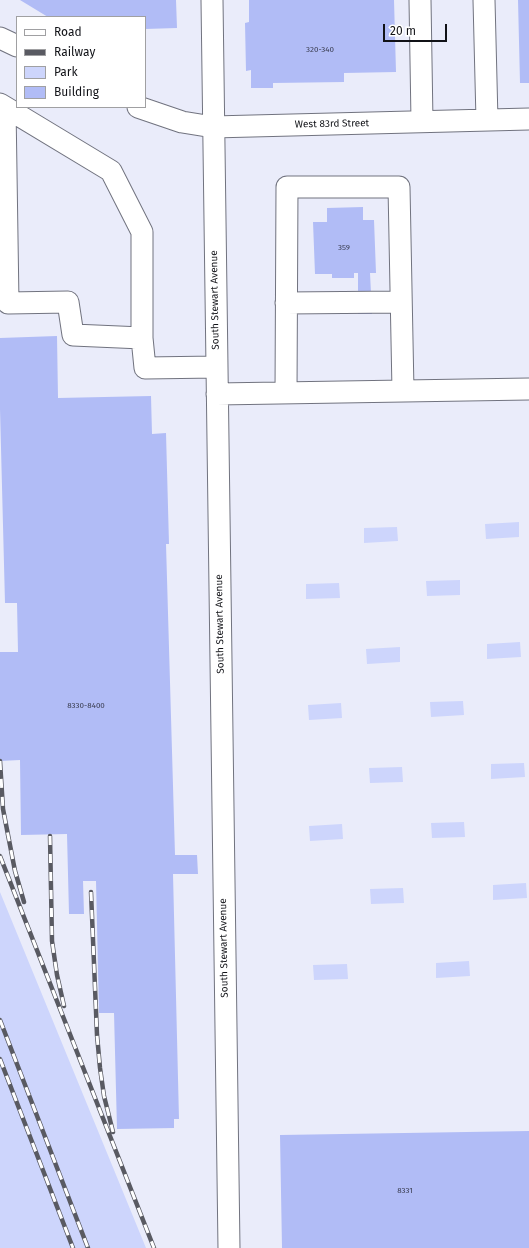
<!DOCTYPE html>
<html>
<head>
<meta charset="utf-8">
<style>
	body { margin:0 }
	#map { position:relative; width:529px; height:1248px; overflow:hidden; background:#eaecfa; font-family:"Fira Sans",sans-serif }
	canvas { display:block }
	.legend { position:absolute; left:16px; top:16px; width:130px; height:92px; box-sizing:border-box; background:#fff; border:1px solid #a0a0a2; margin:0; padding:5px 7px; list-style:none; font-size:12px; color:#111217 }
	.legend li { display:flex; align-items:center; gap:8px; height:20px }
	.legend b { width:20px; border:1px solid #a0a0a2 }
	.scale { position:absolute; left:383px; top:24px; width:64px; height:18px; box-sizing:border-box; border:2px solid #111217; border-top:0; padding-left:5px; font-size:12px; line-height:14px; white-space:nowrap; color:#111217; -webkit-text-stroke:3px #fff; paint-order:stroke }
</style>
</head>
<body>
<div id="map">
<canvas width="529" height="1248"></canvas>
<ul class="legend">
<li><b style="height:5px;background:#fff"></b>Road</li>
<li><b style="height:5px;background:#595a62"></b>Railway</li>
<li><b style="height:11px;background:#cdd5fc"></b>Park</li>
<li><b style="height:11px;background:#b1bcf6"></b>Building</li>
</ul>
<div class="scale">20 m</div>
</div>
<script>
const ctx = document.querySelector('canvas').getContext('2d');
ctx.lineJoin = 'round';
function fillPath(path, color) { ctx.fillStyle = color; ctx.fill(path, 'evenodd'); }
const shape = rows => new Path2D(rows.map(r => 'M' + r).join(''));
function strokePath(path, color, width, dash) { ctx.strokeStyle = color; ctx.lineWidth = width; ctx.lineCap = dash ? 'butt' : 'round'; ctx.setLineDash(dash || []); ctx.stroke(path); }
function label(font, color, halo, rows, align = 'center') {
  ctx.font = font + ' "Fira Sans",sans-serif'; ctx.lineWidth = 4; ctx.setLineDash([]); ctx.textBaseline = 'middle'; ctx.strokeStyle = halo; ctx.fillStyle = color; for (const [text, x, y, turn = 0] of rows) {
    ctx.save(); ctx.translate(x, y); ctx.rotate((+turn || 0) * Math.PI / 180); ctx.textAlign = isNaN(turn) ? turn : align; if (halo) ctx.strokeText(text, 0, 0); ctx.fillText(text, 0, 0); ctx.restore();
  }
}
fillPath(shape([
	[519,522,519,537,486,539,485,524],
	[397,527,398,541,364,543,364,528],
	[460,580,460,595,427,596,426,581],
	[339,583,340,598,306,599,306,584],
	[520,642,521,657,487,659,487,644],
	[400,647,400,662,367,664,366,649],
	[463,701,464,715,431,717,430,702],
	[341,703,342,718,309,720,308,705],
	[524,763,525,777,491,779,491,764],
	[402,767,403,782,370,783,369,768],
	[464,822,465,837,432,838,431,823],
	[342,824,343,839,310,841,309,826],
	[526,883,527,898,493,900,493,885],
	[403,888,404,903,371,904,370,889],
	[0,892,146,1248,0,1248],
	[469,961,470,976,436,978,436,963],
	[347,964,348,979,314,980,313,965]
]), '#cdd5fc');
fillPath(shape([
	[20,0,176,0,177,28,145,29,145,17,48,17],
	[249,0,394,0,396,72,344,73,344,82,273,83,273,88,251,88,251,70,246,71,245,23,249,22],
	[518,0,529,0,529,83,520,83],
	[363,207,363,220,374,220,376,273,370,273,372,314,358,314,358,273,354,273,354,278,332,278,332,274,315,274,313,222,327,222,327,208],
	[57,336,58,398,151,396,152,434,166,433,169,544,166,544,175,855,197,855,198,874,173,874,179,1119,174,1119,174,1128,117,1129,114,1013,99,1013,96,881,83,881,84,914,69,914,67,834,21,835,20,760,0,761,0,652,18,652,17,603,5,603,0,409,0,338],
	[529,1131,529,1248,282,1248,280,1135]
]), '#b1bcf6');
const minor = shape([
	[212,0,229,1248],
	[420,0,422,121],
	[484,0,487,120],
	[0,38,17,46],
	[0,104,5,107,8,303,68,302,73,335,142,338,145,368,216,367],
	[5,107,111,171,142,232,142,338],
	[138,107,182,122,213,127,529,119],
	[286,303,401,302],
	[286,393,287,187,399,187,403,391],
	[217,394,529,389]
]);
strokePath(minor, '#71737f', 23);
strokePath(minor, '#fff', 21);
const rail = shape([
	[0,761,3,809,15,871,24,902],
	[50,836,52,941,57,975,64,1006],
	[0,856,154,1248],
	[91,892,97,1035,100,1068,104,1096,113,1132],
	[0,1020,88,1248],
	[0,1059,73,1248]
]);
strokePath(rail, '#595a62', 4.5);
strokePath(rail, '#fff', 3, [9]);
label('8px', '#393c4f', null, [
	["320-340",320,50],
	["359",344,248],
	["8330-8400",86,706],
	["8331",405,1191]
]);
label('10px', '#111217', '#fff', [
	["West 83rd Street",332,124,-1],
	["South Stewart Avenue",215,300,-91],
	["South Stewart Avenue",220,624,-91],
	["South Stewart Avenue",224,948,-91]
]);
</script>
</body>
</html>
